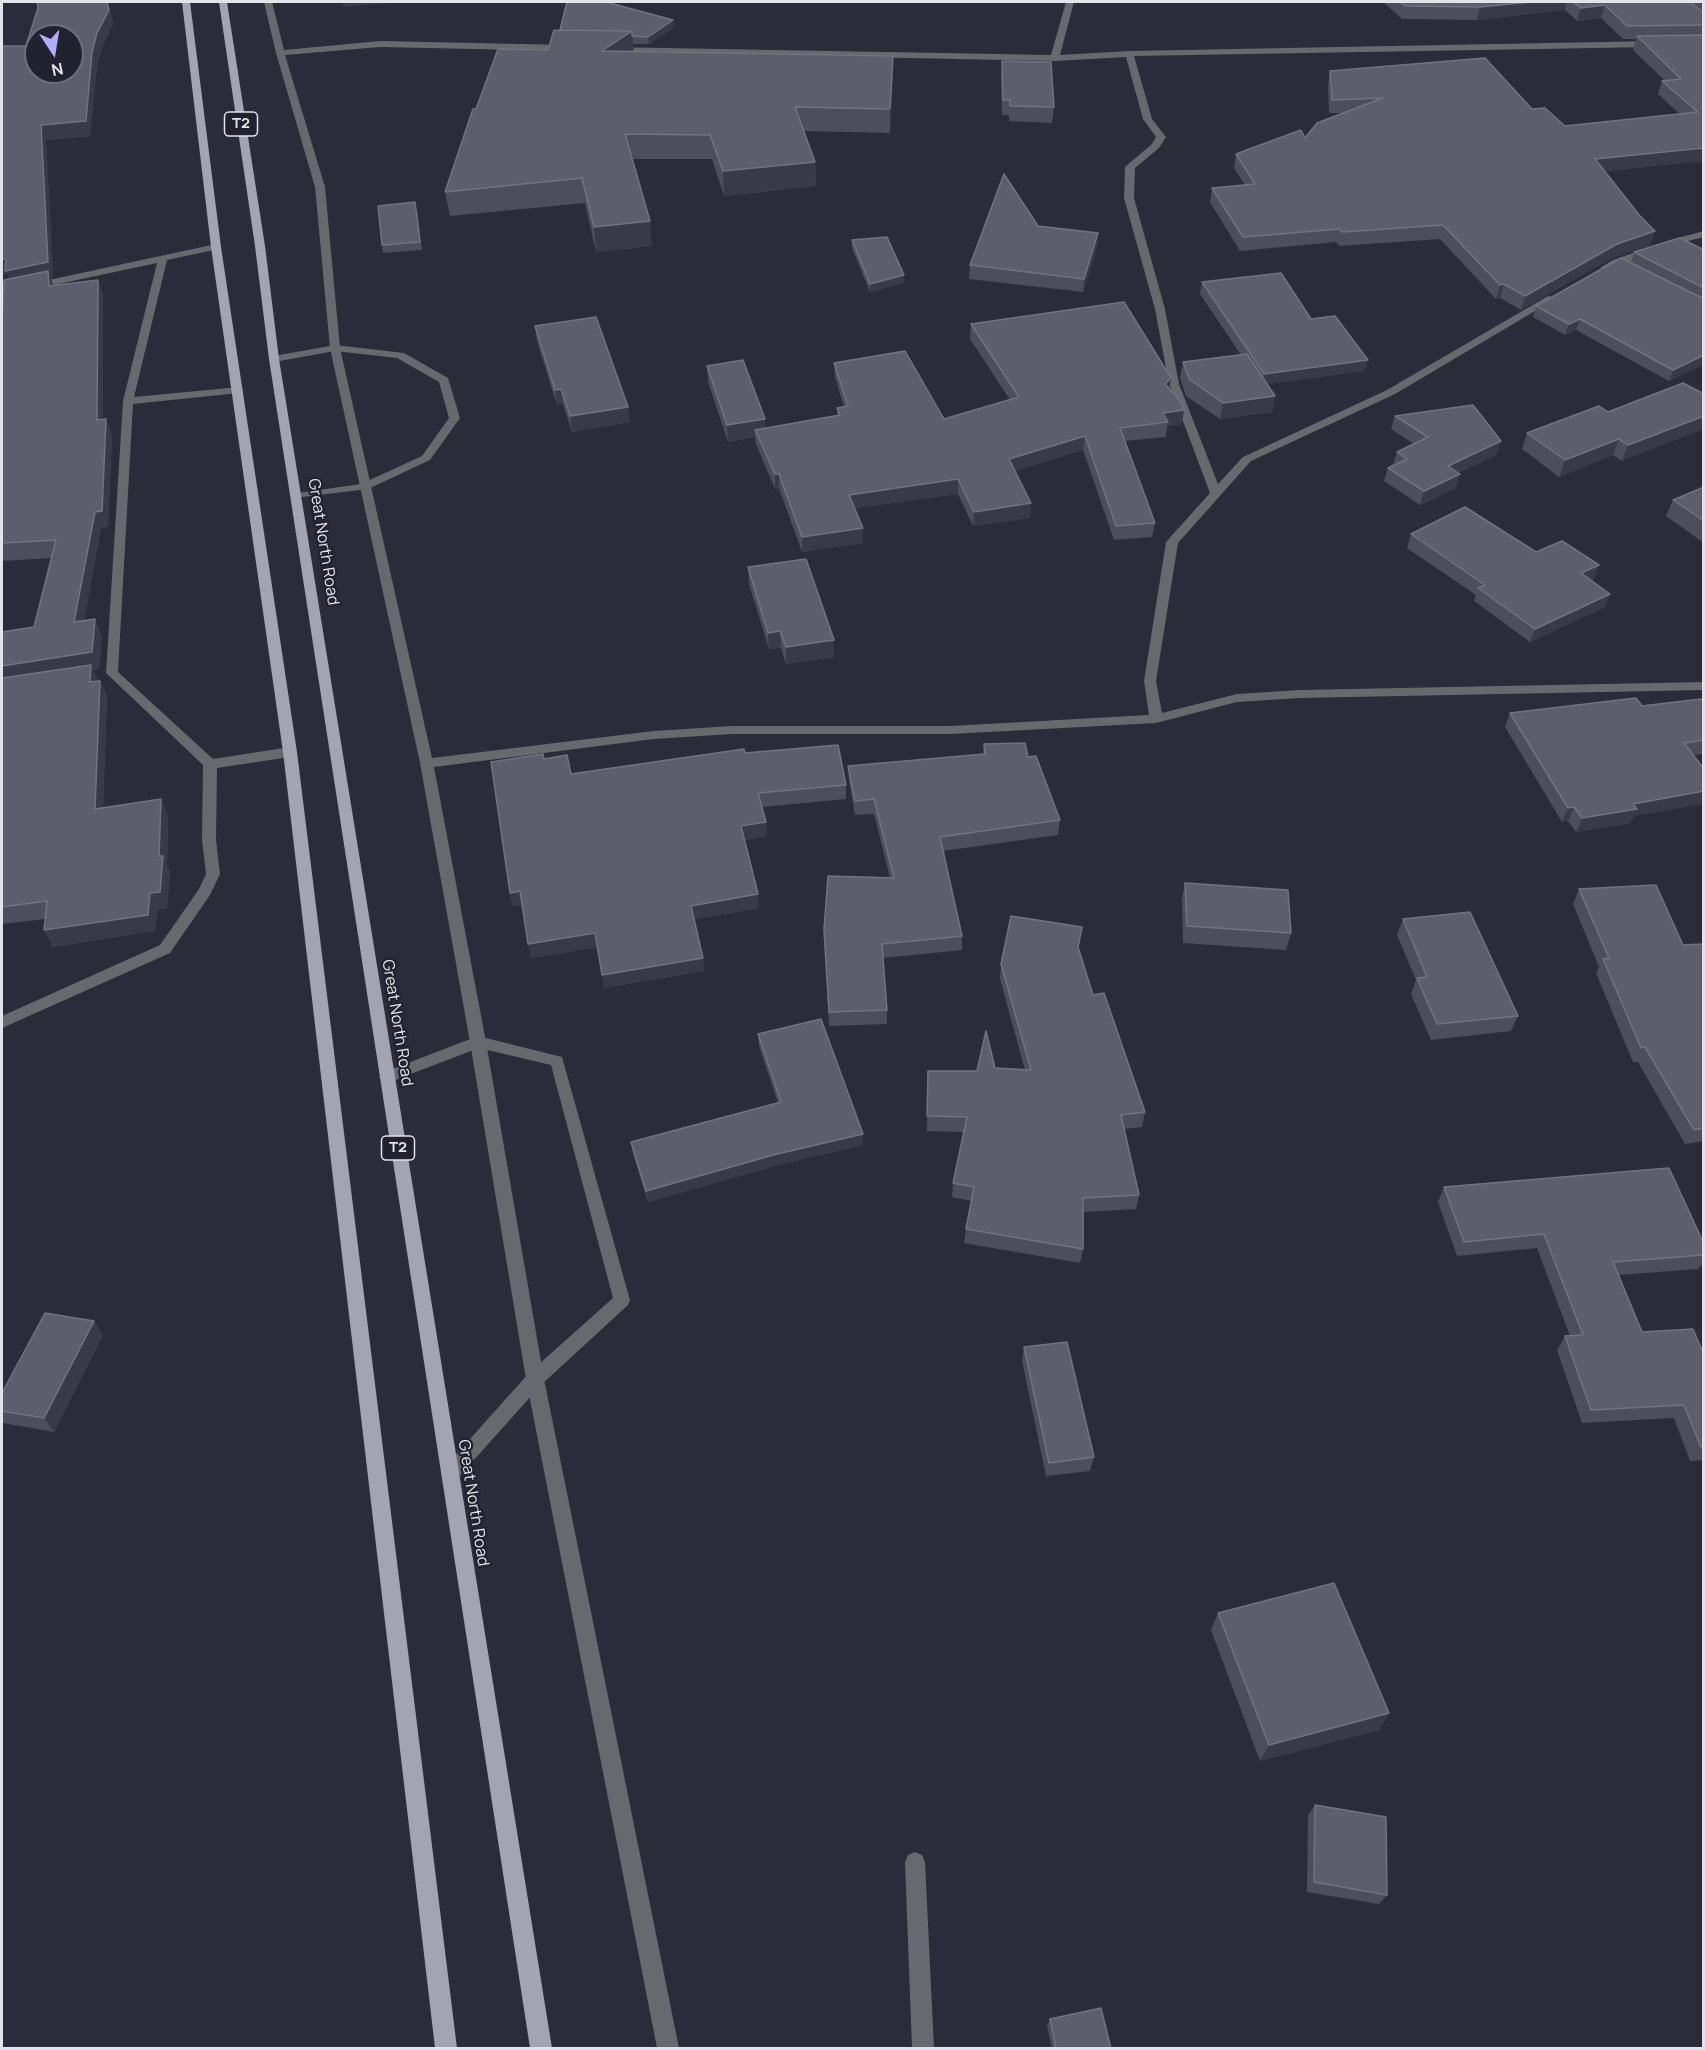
<!DOCTYPE html>
<html>
<head>
<meta charset="utf-8">
<style>
	body { margin:0 }
	#map { position:relative; width:1705px; height:2050px; overflow:hidden; background:#2b2b39; font-family:Manrope,sans-serif }
	canvas { display:block }
	.frame { position:absolute; inset:0; border:3px solid #e3e3ec; pointer-events:none }
	.north { position:absolute; left:24px; top:24px; width:60px; height:60px; box-sizing:border-box; background:#22212f; border:2px solid #6f6f7b; border-radius:50%; rotate:168deg; font-size:16px; font-weight:700; line-height:24px; text-align:center; color:#e3e3ec }
	.north::after { content:''; display:block; margin:auto; width:21px; height:27px; background:#b1adfa; clip-path:polygon(50% 0,100% 100%,50% 72%,0 100%) }
</style>
</head>
<body>
<div id="map">
<canvas width="1705" height="2050"></canvas>
<div class="frame"></div>
<div class="north">N</div>
</div>
<script>
const ctx = document.querySelector('canvas').getContext('2d');
ctx.lineJoin = 'round';
const shape = rows => new Path2D(rows.map(r => 'M' + r).join(''));
function fillPath(path, color) { ctx.fillStyle = color; ctx.fill(path, 'evenodd'); }
function strokePath(path, color, width, dash) { ctx.strokeStyle = color; ctx.lineWidth = width; ctx.lineCap = dash ? 'butt' : 'round'; ctx.setLineDash(dash || []); ctx.stroke(path); }
function label(font, color, halo, rows, align = 'center') {
  ctx.font = font + ' Manrope,sans-serif'; ctx.lineWidth = 4.5; ctx.setLineDash([]); ctx.textBaseline = 'middle'; ctx.strokeStyle = halo; ctx.fillStyle = color; for (const [text, x, y, turn = 0] of rows) {
    ctx.save(); ctx.translate(x, y); ctx.rotate((+turn || 0) * Math.PI / 180); ctx.textAlign = isNaN(turn) ? turn : align; if (halo) ctx.strokeText(text, 0, 0); ctx.fillText(text, 0, 0); ctx.restore();
  }
}
fillPath(shape([
	[335,345,404,353,448,378,460,418,430,460,368,489,294,498,294,494,298,493,361,484,422,456,449,418,439,382,397,358,335,351,274,362,269,359,274,356,335,345],
	[478,1036,562,1057,630,1300,628,1305,541,1385,456,1480,450,1482,444,1480,441,1474,444,1468,529,1373,613,1298,551,1065,479,1048,387,1083,382,1081,379,1077,382,1073,478,1036]
]), '#68686f');
fillPath(shape([
	[264,2,272,2,284,50,380,41,568,45,572,48,568,51,380,47,285,55,325,187,340,348,432,758,654,731,732,726,951,726,1149,715,1144,681,1166,542,1210,493,1169,384,1155,309,1124,198,1125,167,1152,144,1156,137,1143,119,1126,57,1055,61,613,52,610,51,610,47,1051,55,1066,2,1074,2,1060,55,1129,51,1653,41,1657,44,1653,47,1134,56,1152,119,1166,137,1159,148,1135,168,1134,198,1165,309,1179,384,1218,484,1243,457,1387,390,1548,296,1557,298,1395,394,1251,461,1178,543,1156,681,1162,713,1237,694,1300,690,1704,682,1704,690,1300,698,1237,702,1156,723,951,734,732,734,654,739,434,767,486,1042,544,1379,679,2048,657,2048,526,1379,470,1042,420,763,330,348,315,187,276,53,264,2],
	[1704,231,1704,237,1676,244,1609,270,1600,268,1613,260,1670,240,1704,231],
	[216,244,219,245,219,249,167,260,134,397,239,387,244,390,239,393,133,404,118,672,213,759,290,747,297,752,290,757,217,768,216,840,220,874,210,895,170,953,2,1028,2,1016,160,945,199,889,206,874,202,840,203,765,106,673,123,401,157,263,2,296,2,290,216,244],
	[915,1852,922,1855,925,1862,934,2048,912,2048,905,1862,908,1855,915,1852]
]), '#68686f');
fillPath(shape([
	[182,2,190,2,221,247,297,752,457,2048,435,2048,283,752,211,247,182,2],
	[219,2,227,2,265,246,279,359,552,2048,530,2048,269,359,255,246,219,2]
]), '#a3a3b1');
fillPath(shape([
	[37,2,108,2,113,24,102,47,97,66,90,136,46,140,53,277,50,277,53,285,98,280,103,296,103,419,106,419,112,436,108,527,101,528,84,620,102,636,99,669,93,670,98,681,100,681,107,697,103,808,168,816,167,865,170,873,167,908,157,910,155,931,52,947,45,919,2,924,2,632,34,627,51,558,2,561,2,324,9,279,7,274,2,275,2,46,26,46,38,8],
	[1383,2,1704,2,1704,161,1605,171,1650,245,1612,258,1521,310,1500,298,1496,299,1440,239,1339,246,1336,242,1240,251,1210,202,1212,188,1245,185,1234,168,1236,154,1305,138,1345,113,1329,113,1328,85,1330,71,1532,109,1565,126,1680,114,1658,94,1662,81,1665,81,1633,50,1636,39,1623,39,1601,18,1577,21,1565,10,1477,20,1402,19],
	[673,20,673,28,649,44,633,44,633,51,893,56,890,133,804,131,815,162,816,186,724,196,712,159,632,159,652,246,596,252,585,203,450,216,445,192,476,109,548,50,560,30],
	[1002,61,1054,107,1052,123,1009,121,1009,115,1002,115,1001,76],
	[417,210,422,250,383,253,382,245],
	[1038,226,1097,247,1083,292,969,279,970,265],
	[852,240,904,275,904,283,870,292,852,248],
	[1704,250,1704,364,1669,381,1576,330,1565,335,1533,317,1536,306,1631,263,1634,252],
	[1202,282,1311,319,1365,371,1267,384,1275,396,1272,412,1220,419,1186,396,1180,378,1183,362,1241,355,1200,294],
	[971,324,1171,378,1169,389,1182,424,1167,426,1166,437,1125,441,1155,523,1152,537,1114,540,1083,450,1015,471,1031,503,1030,518,973,526,958,494,855,508,863,528,863,543,802,552,779,488,775,489,756,444,755,437,728,442,708,382,707,366,765,419,765,428,837,416,837,408,844,407,835,377,834,363,944,419,1010,400,970,339],
	[535,326,630,422,572,432,563,404,557,405,537,341],
	[1704,394,1622,461,1613,455,1559,477,1522,449,1527,433,1608,412],
	[1395,416,1496,455,1458,473,1456,488,1420,505,1384,481,1388,468,1393,465,1397,452,1414,444,1391,429],
	[1704,487,1704,543,1666,516,1673,500],
	[1411,534,1594,579,1591,580,1610,594,1605,607,1530,642,1474,601,1476,595,1407,548],
	[748,567,834,657,786,664,781,648,769,649,749,584],
	[1704,702,1704,754,1693,755,1634,816,1630,823,1576,832,1568,821,1562,822,1505,727,1510,713],
	[984,744,1028,757,1060,820,1058,835,943,851,962,936,962,950,883,958,887,1010,887,1024,829,1026,824,930,890,878,874,814,855,815,849,781,848,766,983,754],
	[745,753,846,785,846,799,762,807,766,822,767,836,744,840,759,908,694,919,703,958,704,971,604,988,597,947,531,958,522,905,512,906,544,759,571,774],
	[1185,883,1291,933,1286,950,1183,943,1182,899],
	[1579,889,1683,945,1704,944,1704,1141,1685,1144,1638,1062,1633,1062,1596,973,1599,967,1573,904],
	[1403,919,1518,1016,1511,1031,1431,1040,1411,994,1416,980,1397,935],
	[1079,949,1093,995,1145,1112,1142,1127,1124,1129,1139,1195,1136,1209,1083,1212,1083,1249,1080,1263,964,1243,966,1229,971,1201,952,1197,953,1183,964,1132,927,1131,928,1071,977,1071,995,1068,1025,1070,1000,979,1001,964],
	[758,1034,863,1134,863,1145,778,1165,648,1202,633,1154,631,1142,778,1103,759,1046],
	[1444,1187,1704,1244,1704,1262,1698,1269,1619,1275,1642,1332,1704,1355,1704,1460,1690,1461,1674,1418,1582,1423,1557,1350,1565,1336,1570,1336,1537,1248,1457,1256,1438,1202],
	[94,1321,103,1335,54,1432,3,1423,2,1421,2,1393],
	[1024,1347,1094,1457,1090,1471,1046,1476,1022,1361],
	[1218,1613,1389,1713,1379,1730,1260,1761,1211,1630],
	[1315,1805,1387,1895,1379,1904,1307,1892,1308,1815],
	[1050,2019,1111,2049,1052,2049,1047,2026]
]), '#4d4d5c');
fillPath(shape([
	[107,2,108,2,113,24,102,47,97,66,90,136,46,140,53,277,50,277,54,287,11,286,7,274,2,275,2,259,41,125],
	[342,2,401,2,343,7],
	[1531,2,1567,2,1565,10,1477,20,1480,7],
	[1605,5,1601,18,1577,21,1581,8],
	[673,20,673,28,649,44,648,37],
	[632,31,634,55,602,51],
	[893,56,893,79,890,133,890,109],
	[1704,148,1704,161,1591,173,1595,159],
	[815,162,816,186,724,196,723,171],
	[650,221,652,246,596,252,594,227],
	[1655,231,1650,245,1612,258,1521,310,1525,296,1617,244],
	[1098,233,1097,247,1083,292,1084,279],
	[904,275,904,283,870,292,870,284],
	[98,280,103,296,103,437,97,420],
	[1504,284,1500,298,1496,299,1500,285],
	[1580,319,1576,330,1565,335,1569,324],
	[1704,355,1704,364,1669,381,1673,370],
	[1368,360,1365,371,1262,385,1264,374],
	[1171,378,1169,392,1165,384],
	[561,389,563,404,557,405,555,390],
	[1275,396,1272,412,1220,419,1223,403],
	[628,407,630,422,572,432,570,416],
	[1184,410,1182,424,1167,426,1168,422,1163,413],
	[1704,416,1704,429,1622,461,1628,445],
	[106,419,112,436,108,527,101,528,81,639,74,622],
	[765,419,765,436,755,430,755,437,728,442,727,425],
	[1085,436,1083,450,1008,473,1009,459],
	[1619,439,1613,455,1559,477,1565,460],
	[1501,441,1496,455,1444,479,1448,466],
	[775,474,779,474,779,488,775,489],
	[1460,474,1456,488,1420,505,1424,491],
	[958,479,958,494,849,509,849,495],
	[1031,503,1030,518,973,526,974,512],
	[863,528,863,543,802,552,802,537],
	[1599,565,1594,579,1576,587,1581,573],
	[1610,594,1605,607,1530,642,1535,629],
	[95,619,102,636,99,669,93,670,98,682,2,685,2,666],
	[780,631,781,648,769,649,768,633],
	[834,640,834,657,786,664,786,647],
	[100,681,107,697,102,825,95,809],
	[1704,791,1704,804,1634,816,1630,823,1576,832,1582,818,1633,804],
	[161,799,168,816,167,865,170,873,167,908,157,910,155,931,52,947,44,930,150,893,159,856],
	[1574,807,1568,821,1562,822,1568,808],
	[766,822,767,836,741,840,741,826],
	[520,891,523,905,512,906,510,893],
	[758,894,759,908,692,919,691,906],
	[595,933,597,947,531,958,528,944],
	[703,958,704,971,604,988,602,975],
	[863,1134,863,1145,778,1165,648,1202,646,1191,777,1154],
	[94,1321,103,1335,54,1432,44,1418],
	[1389,1713,1379,1730,1260,1761,1269,1745]
]), '#393947');
const building = shape([
	[37,2,107,2,109,10,97,33,92,52,86,121,41,125,48,262,5,271,6,259,2,259,2,46,26,46,38,8,37,2],
	[36,36,72,36,72,72,36,72,36,36],
	[567,2,606,2,673,20,648,37,632,36,632,31,560,30,567,2],
	[1400,2,1531,2,1480,7,1405,6,1400,2],
	[1573,2,1690,2,1704,13,1704,25,1627,26,1605,5,1581,8,1573,2],
	[554,30,632,31,602,51,893,56,890,109,795,107,815,162,723,171,710,135,625,134,650,221,594,227,582,178,445,192,473,109,476,109,498,49,548,50,554,30],
	[1704,35,1704,148,1595,159,1640,216,1655,231,1617,244,1525,296,1504,284,1500,285,1443,225,1342,232,1339,229,1243,237,1212,188,1255,184,1236,154,1301,130,1305,138,1317,123,1383,98,1332,100,1330,71,1485,58,1532,109,1545,108,1565,126,1698,112,1662,81,1681,79,1637,36,1704,35],
	[1002,61,1051,62,1054,107,1010,106,1010,100,1003,100,1002,61],
	[1004,174,1038,226,1098,233,1084,279,970,265,1004,174],
	[415,202,420,242,382,245,378,206,415,202],
	[887,237,904,275,870,284,852,240,887,237],
	[1680,238,1704,250,1704,288,1634,252,1680,238],
	[1621,258,1704,299,1704,355,1673,370,1580,319,1569,324,1536,306,1621,258],
	[48,271,49,286,98,280,97,420,106,419,102,511,95,512,74,622,95,619,92,652,2,666,2,632,34,627,56,540,2,543,2,324,4,280,48,271],
	[1281,273,1311,319,1335,316,1368,360,1264,374,1202,282,1281,273],
	[1124,302,1171,378,1165,384,1180,401,1184,410,1163,413,1168,422,1120,428,1155,523,1116,526,1085,436,1009,459,1031,503,974,512,958,479,849,495,863,528,802,537,779,474,775,474,755,430,840,415,837,408,848,406,834,363,905,351,944,419,1019,397,971,324,1124,302],
	[596,317,628,407,570,416,561,389,555,390,535,326,596,317],
	[1247,354,1275,396,1223,403,1189,379,1183,362,1247,354],
	[743,360,765,419,727,425,707,366,743,360],
	[1683,383,1704,394,1704,416,1628,445,1619,439,1565,460,1527,433,1599,406,1608,412,1683,383],
	[1473,405,1501,441,1448,466,1460,474,1424,491,1388,468,1407,459,1397,452,1428,437,1395,416,1473,405],
	[1704,487,1704,521,1673,500,1704,487],
	[1465,507,1536,552,1562,541,1599,565,1581,573,1610,594,1535,629,1478,588,1485,585,1411,534,1465,507],
	[806,559,834,640,786,647,780,631,768,633,748,567,806,559],
	[91,665,90,682,100,681,95,809,161,799,159,856,163,856,160,892,150,893,148,915,44,930,47,901,2,907,2,678,91,665],
	[1636,698,1642,706,1701,699,1704,702,1704,740,1684,743,1704,769,1704,791,1633,804,1637,809,1582,818,1574,807,1568,808,1510,713,1636,698],
	[1025,743,1028,757,1036,756,1060,820,940,837,962,936,882,944,887,1010,829,1012,824,930,828,876,894,878,874,799,855,801,848,766,985,754,984,744,1025,743],
	[838,745,846,785,758,793,766,822,741,826,758,894,691,906,703,958,602,975,595,933,528,944,520,891,510,893,491,762,543,754,544,759,567,755,571,774,744,749,745,753,838,745],
	[1185,883,1288,890,1291,933,1187,926,1185,883],
	[1656,885,1683,945,1704,944,1704,1128,1694,1130,1645,1047,1641,1048,1603,959,1609,958,1579,889,1656,885],
	[1470,912,1518,1016,1437,1024,1417,978,1427,977,1403,919,1470,912],
	[1011,916,1082,927,1078,947,1093,995,1104,993,1145,1112,1121,1115,1139,1195,1083,1198,1083,1249,966,1229,974,1187,953,1183,967,1117,927,1116,928,1071,977,1071,986,1031,995,1068,1031,1070,1001,964,1011,916],
	[821,1019,863,1134,777,1154,646,1191,631,1142,781,1102,758,1034,821,1019],
	[1669,1168,1704,1244,1704,1255,1613,1262,1642,1332,1693,1329,1704,1355,1704,1447,1701,1447,1684,1405,1591,1410,1565,1336,1583,1335,1544,1234,1464,1242,1444,1187,1669,1168],
	[45,1313,94,1321,44,1418,2,1411,2,1393,45,1313],
	[1067,1342,1094,1457,1049,1463,1024,1347,1067,1342],
	[1334,1583,1389,1713,1269,1745,1218,1613,1334,1583],
	[1315,1805,1386,1817,1387,1895,1314,1882,1315,1805],
	[1101,2008,1111,2049,1056,2049,1050,2019,1101,2008]
]);
fillPath(building, '#5d5d6b');
strokePath(building, '#727280', 1.5);
for (const [x, y, w] of [
	[241,124,33],
	[398,1148,33]
]) { const box = new Path2D(); box.roundRect(x - w / 2, y - 12, w, 24, 4.5); ctx.fillStyle = '#22212f'; ctx.fill(box); strokePath(box, '#e3e3ec', 1.5); }
label('bold 15px', '#e3e3ec', null, [
	["T2",241,124],
	["T2",398,1148]
]);
label('16px', '#e3e3ec', '#22212f', [
	["Great North Road",323,542,81],
	["Great North Road",397,1023,81],
	["Great North Road",473,1503,81]
]);
</script>
</body>
</html>
